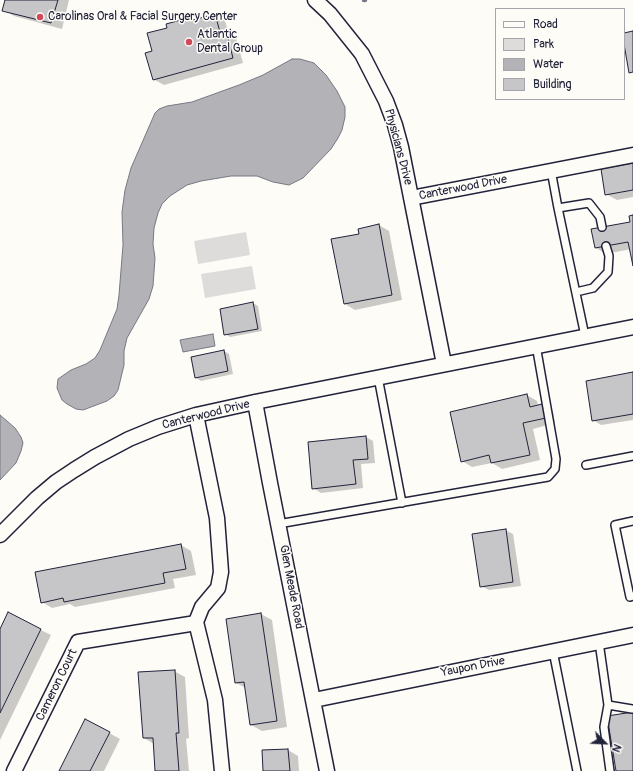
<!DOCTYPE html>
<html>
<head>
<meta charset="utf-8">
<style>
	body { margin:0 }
	#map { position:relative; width:633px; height:771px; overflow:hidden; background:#fdfcf7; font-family:Pangolin,sans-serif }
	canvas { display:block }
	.legend { position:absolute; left:495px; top:8px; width:130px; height:92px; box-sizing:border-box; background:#fdfcf7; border:1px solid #a5a5ac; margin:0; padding:5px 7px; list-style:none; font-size:12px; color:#22223b }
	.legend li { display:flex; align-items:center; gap:8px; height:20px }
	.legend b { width:20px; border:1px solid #a5a5ac }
	.north { position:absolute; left:585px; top:723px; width:40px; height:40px; -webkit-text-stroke:3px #fdfcf7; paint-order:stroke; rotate:114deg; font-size:11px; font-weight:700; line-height:16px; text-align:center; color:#22223b }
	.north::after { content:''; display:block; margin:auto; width:14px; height:18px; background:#22223b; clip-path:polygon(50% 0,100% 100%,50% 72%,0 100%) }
</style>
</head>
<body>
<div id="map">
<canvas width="633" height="771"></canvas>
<ul class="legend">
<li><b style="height:5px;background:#fdfcf7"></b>Road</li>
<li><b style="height:11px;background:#dddcdb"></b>Park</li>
<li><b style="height:11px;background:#b2b2b7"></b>Water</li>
<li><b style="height:11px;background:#c6c6c8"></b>Building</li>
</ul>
<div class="north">N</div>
</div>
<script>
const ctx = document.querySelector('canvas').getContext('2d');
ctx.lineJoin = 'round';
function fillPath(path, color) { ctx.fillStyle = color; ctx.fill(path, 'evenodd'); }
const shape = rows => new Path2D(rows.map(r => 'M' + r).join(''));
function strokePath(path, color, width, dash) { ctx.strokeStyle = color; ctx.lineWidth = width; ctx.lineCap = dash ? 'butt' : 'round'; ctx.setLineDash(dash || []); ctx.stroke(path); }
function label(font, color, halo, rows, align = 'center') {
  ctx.font = font + ' Pangolin,sans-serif'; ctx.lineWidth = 3; ctx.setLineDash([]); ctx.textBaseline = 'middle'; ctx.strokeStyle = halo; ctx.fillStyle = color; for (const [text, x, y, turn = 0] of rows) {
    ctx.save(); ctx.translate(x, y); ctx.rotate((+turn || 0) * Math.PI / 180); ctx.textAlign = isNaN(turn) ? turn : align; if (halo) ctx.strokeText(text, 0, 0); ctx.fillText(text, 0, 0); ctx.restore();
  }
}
fillPath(shape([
	[246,232,250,255,198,264,194,241],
	[252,266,256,289,205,298,201,274]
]), '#dddcdb');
const water = shape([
	[292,59,300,59,314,63,326,75,337,91,345,107,345,117,342,130,338,138,331,149,303,178,289,185,273,182,257,176,231,176,201,181,187,185,170,196,162,204,158,213,154,228,153,244,155,258,153,286,149,299,127,338,124,351,124,365,118,390,114,396,107,401,83,410,76,409,67,404,62,400,57,388,58,379,71,370,86,364,95,358,100,350,117,309,119,295,123,245,122,212,125,190,131,168,155,113,159,109,167,106,192,102,239,85,263,75,292,59],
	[213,334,215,346,183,352,180,340,213,334],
	[0,415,15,428,21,437,23,443,21,451,16,463,0,480,0,415]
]);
fillPath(water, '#b2b2b7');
strokePath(water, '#787885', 1);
fillPath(shape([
	[6,0,69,0,62,29,14,16,3,10],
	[215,15,225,21,229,33,236,38,243,63,164,85,153,79,153,52,169,29,168,24,192,18,196,20],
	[633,164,633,197,617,200,606,194],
	[633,216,633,261,631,249,606,254,596,248,631,222],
	[379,225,389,231,402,300,355,310,345,304,360,234],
	[253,303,258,306,262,331,230,337,225,334],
	[224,351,229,354,233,374,201,381,196,378],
	[633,373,633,420,601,425,593,420],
	[527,395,537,401,538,406,542,405,553,411,555,423,533,429,540,460,502,469,492,463,472,467,462,461],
	[366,437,373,441,375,463,361,464,363,488,321,493,313,488],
	[505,530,513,534,521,586,489,590,481,586],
	[181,545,191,551,196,575,173,579,175,588,75,607,70,604,52,608,42,602],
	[8,614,51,635,0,740,0,631],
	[261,614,272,620,287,727,262,731,251,725,246,688,236,683],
	[174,671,185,677,189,738,186,739,189,771,156,771,154,744,144,738],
	[86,720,120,739,104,771,60,771],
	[288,750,298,756,299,771,264,771,263,751]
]), '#0003');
strokePath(shape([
	[364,0,365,0]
]), '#787885', 4.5);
const building = shape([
	[5,0,58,0,51,23,2,11,5,0],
	[215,14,220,32,226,31,233,58,153,80,145,53,152,51,147,33,167,28,166,24,192,17,193,20,215,14],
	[633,31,633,72,629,73,624,44,624,33,633,31],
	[633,163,633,190,605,195,601,169,633,163],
	[633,215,633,266,628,242,595,248,591,229,630,222,629,216,633,215],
	[379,224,392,295,344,304,331,239,359,234,358,229,379,224],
	[253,302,258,329,224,335,220,309,253,302],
	[224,350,228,371,195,378,191,357,224,350],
	[633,372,633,414,592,421,586,381,633,372],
	[527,394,530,407,542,404,546,418,523,423,530,455,491,463,489,455,461,462,450,412,527,394],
	[366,436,368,459,353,460,356,484,312,489,308,442,366,436],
	[506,529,513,582,480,587,472,534,506,529],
	[181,544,186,569,163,573,165,583,64,602,63,598,41,603,35,572,181,544],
	[8,612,41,629,0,713,0,629,8,612],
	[261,613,277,721,250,725,244,682,235,683,226,619,261,613],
	[175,670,179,733,176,733,179,771,155,771,153,738,143,738,138,672,175,670],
	[633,712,633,771,616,771,607,716,633,712],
	[85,719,110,732,90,771,59,771,85,719],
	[288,749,290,771,263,771,262,750,288,749]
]);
fillPath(building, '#c6c6c8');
strokePath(building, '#22223b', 1);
const lane = shape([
	[551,170,558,208,585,336],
	[558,208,589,203,600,217,602,227],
	[576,292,593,288,608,272,609,256,606,246],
	[378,377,402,503],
	[586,465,633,456],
	[633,521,615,525,630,597,633,596],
	[278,524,548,477,555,469,556,459,536,345],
	[599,642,608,705,604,727,610,771],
	[553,651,577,771],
	[608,705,632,709]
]);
const street = shape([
	[315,0,330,14,362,54,386,101,395,125,401,147,444,364],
	[411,198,633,155],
	[255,402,270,483,327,771],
	[196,415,217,518,221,572,218,588,202,607,196,622,215,700,222,771],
	[0,535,37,498,56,482,74,470,95,457,129,439,158,427,196,415,255,402,633,327],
	[314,700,633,635],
	[14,771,78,642,196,623]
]);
strokePath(lane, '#22223b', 10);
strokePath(street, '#22223b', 17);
strokePath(lane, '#fdfcf7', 7);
strokePath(street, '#fdfcf7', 14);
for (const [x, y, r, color] of [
	[40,17,4,"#d1495b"],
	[189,42,4,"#d1495b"]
]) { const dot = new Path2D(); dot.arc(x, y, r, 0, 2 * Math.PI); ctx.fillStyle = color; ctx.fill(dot); strokePath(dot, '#fdfcf7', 1.5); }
label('12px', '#22223b', '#fdfcf7', [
	["Carolinas Oral & Facial Surgery Center",48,17],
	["Atlantic",197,35],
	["Dental Group",197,49]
], 'left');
label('12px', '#22223b', '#fdfcf7', [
	["Physicians Drive",398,147,75],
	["Canterwood Drive",463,188,-11],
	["Canterwood Drive",206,415,-14],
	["Glen Meade Road",291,587,79],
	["Yaupon Drive",473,667,-11],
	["Cameron Court",57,685,-64]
]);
</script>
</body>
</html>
